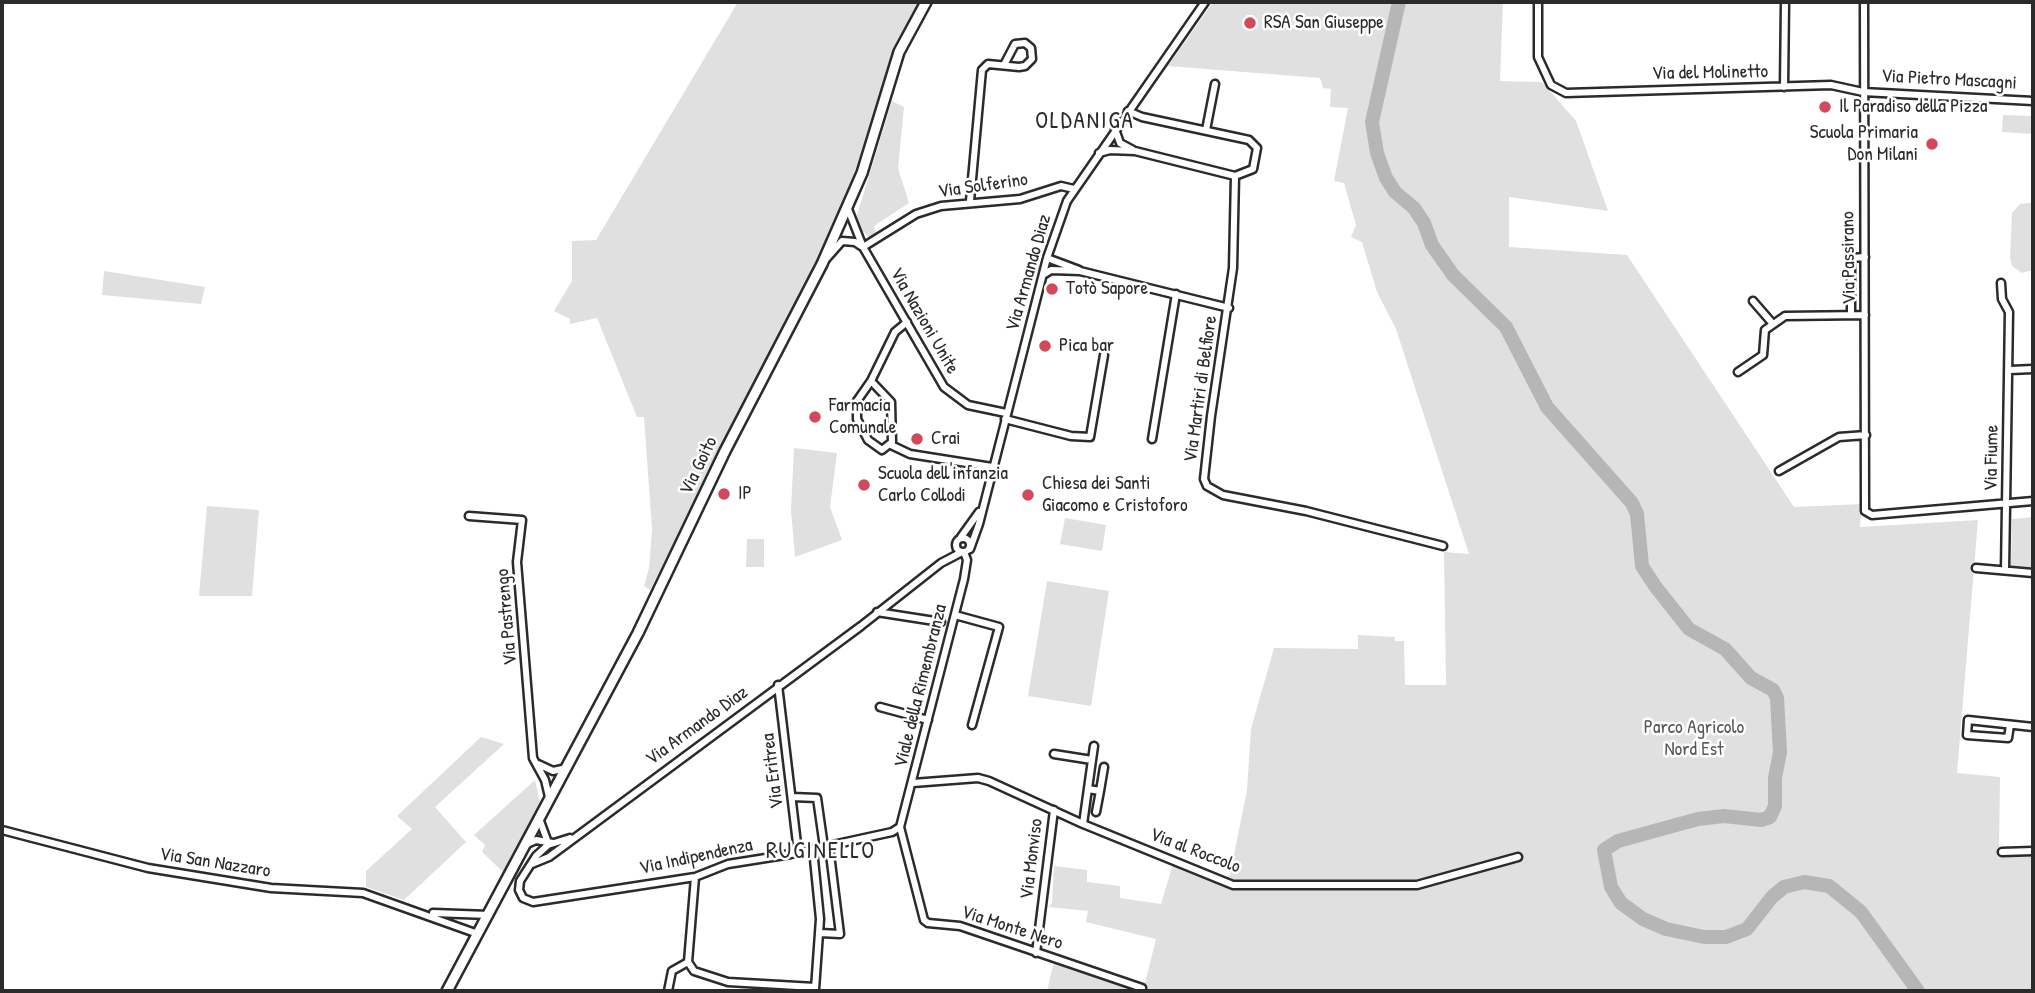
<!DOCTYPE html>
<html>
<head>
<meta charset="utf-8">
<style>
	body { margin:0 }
	#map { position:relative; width:2035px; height:993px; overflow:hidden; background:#fff; font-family:"Patrick Hand",sans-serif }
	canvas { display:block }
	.frame { position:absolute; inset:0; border:4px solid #2b2b2b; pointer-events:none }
</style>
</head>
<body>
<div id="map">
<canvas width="2035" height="993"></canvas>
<div class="frame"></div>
</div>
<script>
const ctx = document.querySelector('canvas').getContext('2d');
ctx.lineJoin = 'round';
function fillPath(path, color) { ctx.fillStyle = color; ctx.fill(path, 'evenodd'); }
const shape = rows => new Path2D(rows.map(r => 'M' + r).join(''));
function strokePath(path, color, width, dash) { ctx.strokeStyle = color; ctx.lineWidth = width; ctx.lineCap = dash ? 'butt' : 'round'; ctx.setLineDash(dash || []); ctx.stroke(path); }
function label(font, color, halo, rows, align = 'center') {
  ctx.font = font + ' "Patrick Hand",sans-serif'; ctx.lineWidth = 5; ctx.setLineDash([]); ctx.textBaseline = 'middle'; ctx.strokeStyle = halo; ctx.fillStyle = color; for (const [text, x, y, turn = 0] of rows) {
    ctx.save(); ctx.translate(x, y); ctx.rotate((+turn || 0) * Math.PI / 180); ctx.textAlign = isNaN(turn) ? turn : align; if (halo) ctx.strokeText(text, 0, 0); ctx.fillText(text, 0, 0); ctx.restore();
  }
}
fillPath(shape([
	[738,2,919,2,900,37,841,212,650,590,644,586,649,568,652,529,644,417,637,417,597,318,570,324,570,319,554,311,572,281,572,241,596,240],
	[1213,2,1503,2,1500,81,1542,82,1576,121,1608,211,1509,197,1509,247,1627,255,1794,507,1862,504,1860,527,1978,520,1957,773,2000,777,1999,849,2033,848,2033,991,1047,991,1054,961,1143,991,1156,939,1086,922,1088,911,1049,907,1052,903,1054,866,1087,870,1087,882,1120,886,1120,898,1161,904,1173,864,1228,884,1247,790,1251,729,1274,648,1358,649,1358,635,1395,637,1395,641,1404,641,1405,685,1446,685,1444,552,1469,554,1396,329,1377,292,1362,242,1351,237,1356,225,1344,183,1334,181,1348,108,1330,107,1331,89,1323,88,1320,78,1168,66],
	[892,101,904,107,898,168,909,203,874,226,876,234,868,237,858,226,857,215],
	[2003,115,2033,116,2033,134,2002,132],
	[2030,203,2033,204,2033,270,2022,273,2012,266,2010,258,2012,213,2020,204],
	[104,271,205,287,201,304,102,295],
	[794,448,837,453,830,507,842,540,795,557,791,510],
	[207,506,259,510,252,596,199,596],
	[2033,517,2033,569,2011,567,2012,519],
	[1065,518,1106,525,1102,551,1060,544],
	[747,539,764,539,764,567,746,567],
	[1047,581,1109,591,1091,706,1028,696],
	[481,737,504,744,435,807,466,842,404,900,366,887,366,871,412,829,397,816],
	[535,780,540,802,504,873,482,852,485,845,474,835]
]), '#e0e0e0');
strokePath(shape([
	[1399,2,1372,122,1377,153,1386,178,1395,192,1414,208,1424,223,1432,245,1453,275,1506,327,1547,407,1632,503,1637,514,1642,566,1655,586,1689,629,1725,649,1751,678,1773,690,1777,698,1780,752,1775,778,1775,806,1770,817,1761,820,1724,816,1698,819,1618,841,1604,850,1611,887,1621,903,1643,919,1666,929,1704,937,1726,937,1747,929,1772,897,1784,887,1804,882,1829,886,1861,912,1918,991]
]), '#b6b6b6', 14);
const street = shape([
	[1538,2,1538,57,1551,85,1566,93,1831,85,1863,92,2033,101],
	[1864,2,1865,511,1872,515,2033,501],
	[1784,87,1785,2],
	[1115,129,1120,143,1133,150],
	[1206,130,1215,84],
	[1099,153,1110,150,1135,151,1235,176,1253,169,1257,148,1249,140,1142,117,1128,111],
	[1235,176,1233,268,1211,416,1204,479,1207,486,1223,495,1306,511,1443,546],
	[970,201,982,70,988,64,1019,67,1025,66,1032,59,1031,48,1025,43,1015,44,1004,65],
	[848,209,863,247,944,387,968,405,1006,413],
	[863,247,916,214,941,206,1020,199,1061,186,1074,189],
	[1047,258,1079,270],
	[826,259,842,241,855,242,861,246],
	[1043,275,1051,270,1080,271,1229,308],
	[2001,283,2002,299,2009,312,2005,570],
	[1753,301,1773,324],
	[1851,315,1851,258,1865,257],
	[2010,370,2033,369],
	[1738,372,1763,355,1765,330,1785,316,1865,315],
	[871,381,891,402,892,442,882,450,868,440,857,419,857,401,871,381],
	[871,381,895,332,907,322],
	[1005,419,1071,436,1090,437,1104,355],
	[1152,439,1176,294],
	[891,445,910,454,992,467],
	[1779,471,1839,437,1866,435],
	[469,516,522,520,517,562,533,758,545,780,549,797],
	[961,537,979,512],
	'956 545a7 7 0 1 1 14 0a7 7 0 1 1-14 0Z',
	[970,549,979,524,1047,258,1067,201,1205,2],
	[1976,568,2033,573],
	[877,612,941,622],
	[955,615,999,627,972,725],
	[778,685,798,852],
	[880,707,928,720],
	[2010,725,2008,738,1967,735,1968,720,2033,727],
	[1054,754,1092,760,1083,824],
	[1092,760,1094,746],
	[538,764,553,771,567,768],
	[913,783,978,778,989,781,1083,824,1233,885,1417,885,1518,857],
	[1088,789,1100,791,1096,812],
	[1100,791,1104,767],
	[792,797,817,798,824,847],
	[540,821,547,840],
	[900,827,924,920,928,923,960,926,1142,988],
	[900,827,964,579,967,560,964,552],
	[2,830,148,868,271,888,363,893,478,934],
	[570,838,548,845,536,856,520,881,519,890,523,898,533,902,695,877,728,864,791,854,892,832,900,827],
	[527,844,536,840,553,843],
	[813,849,820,919,815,989],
	[2002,852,2033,851],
	[532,864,549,857,861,626,941,563,962,552],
	[695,877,688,962,694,971,728,982,815,987],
	[433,913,489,915],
	[820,933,840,934,829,846],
	[1036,953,1054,810],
	[668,991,672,971,688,962]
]);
const secondary = shape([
	[447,991,638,633,725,451,822,264,862,173,899,52,926,2]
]);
strokePath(street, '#2b2b2b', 11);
strokePath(secondary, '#2b2b2b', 14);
strokePath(street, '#fff', 6);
strokePath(secondary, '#fff', 9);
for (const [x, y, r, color] of [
	[1250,23,7,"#d1495b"],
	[1825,107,7,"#d1495b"],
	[1932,144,7,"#d1495b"],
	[1052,289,7,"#d1495b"],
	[1045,346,7,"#d1495b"],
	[815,417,7,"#d1495b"],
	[917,439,7,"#d1495b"],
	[864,485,7,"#d1495b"],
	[724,494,7,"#d1495b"],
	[1028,495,7,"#d1495b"]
]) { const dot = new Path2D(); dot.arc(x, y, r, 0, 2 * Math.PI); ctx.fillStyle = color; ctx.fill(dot); strokePath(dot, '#fff', 2.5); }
label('19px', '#2b2b2b', '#fff', [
	["RSA San Giuseppe",1264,23],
	["Il Paradiso della Pizza",1839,107],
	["Scuola Primaria",1918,133,"right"],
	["Don Milani",1918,155,"right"],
	["Totò Sapore",1066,289],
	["Pica bar",1059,346],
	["Farmacia",829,406],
	["Comunale",829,428],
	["Crai",931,439],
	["Scuola dell'infanzia",878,474],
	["Carlo Collodi",878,496],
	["Chiesa dei Santi",1042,484],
	["Giacomo e Cristoforo",1042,506],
	["IP",738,494]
], 'left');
label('19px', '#2b2b2b', '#fff', [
	["Via del Molinetto",1710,73,-1],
	["Via Pietro Mascagni",1949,80,3],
	["Via Solferino",983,186,-8],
	["Via Passirano",1849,258,-91],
	["Via Armando Diaz",1029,273,-74],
	["Via Nazioni Unite",924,321,60],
	["Via Martiri di Belfiore",1201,389,-82],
	["Via Fiume",1992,458,-89],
	["Via Goito",699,466,-64],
	["Via Pastrengo",507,617,-95],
	["Viale della Rimembranza",921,686,-76],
	["Via Armando Diaz",697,726,-36],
	["Via Eritrea",773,771,-97],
	["Via al Roccolo",1195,851,21],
	["Via Indipendenza",696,857,-12],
	["Via Monviso",1032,859,-83],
	["Via San Nazzaro",215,863,9],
	["Via Monte Nero",1012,928,18]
]);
label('19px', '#585858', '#fff', [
	["Parco Agricolo",1694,728],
	["Nord Est",1694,750]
]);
ctx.letterSpacing = '2px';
label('23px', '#2b2b2b', '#fff', [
	["OLDANIGA",1085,122],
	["RUGINELLO",821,852]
]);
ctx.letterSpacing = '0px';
</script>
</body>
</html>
